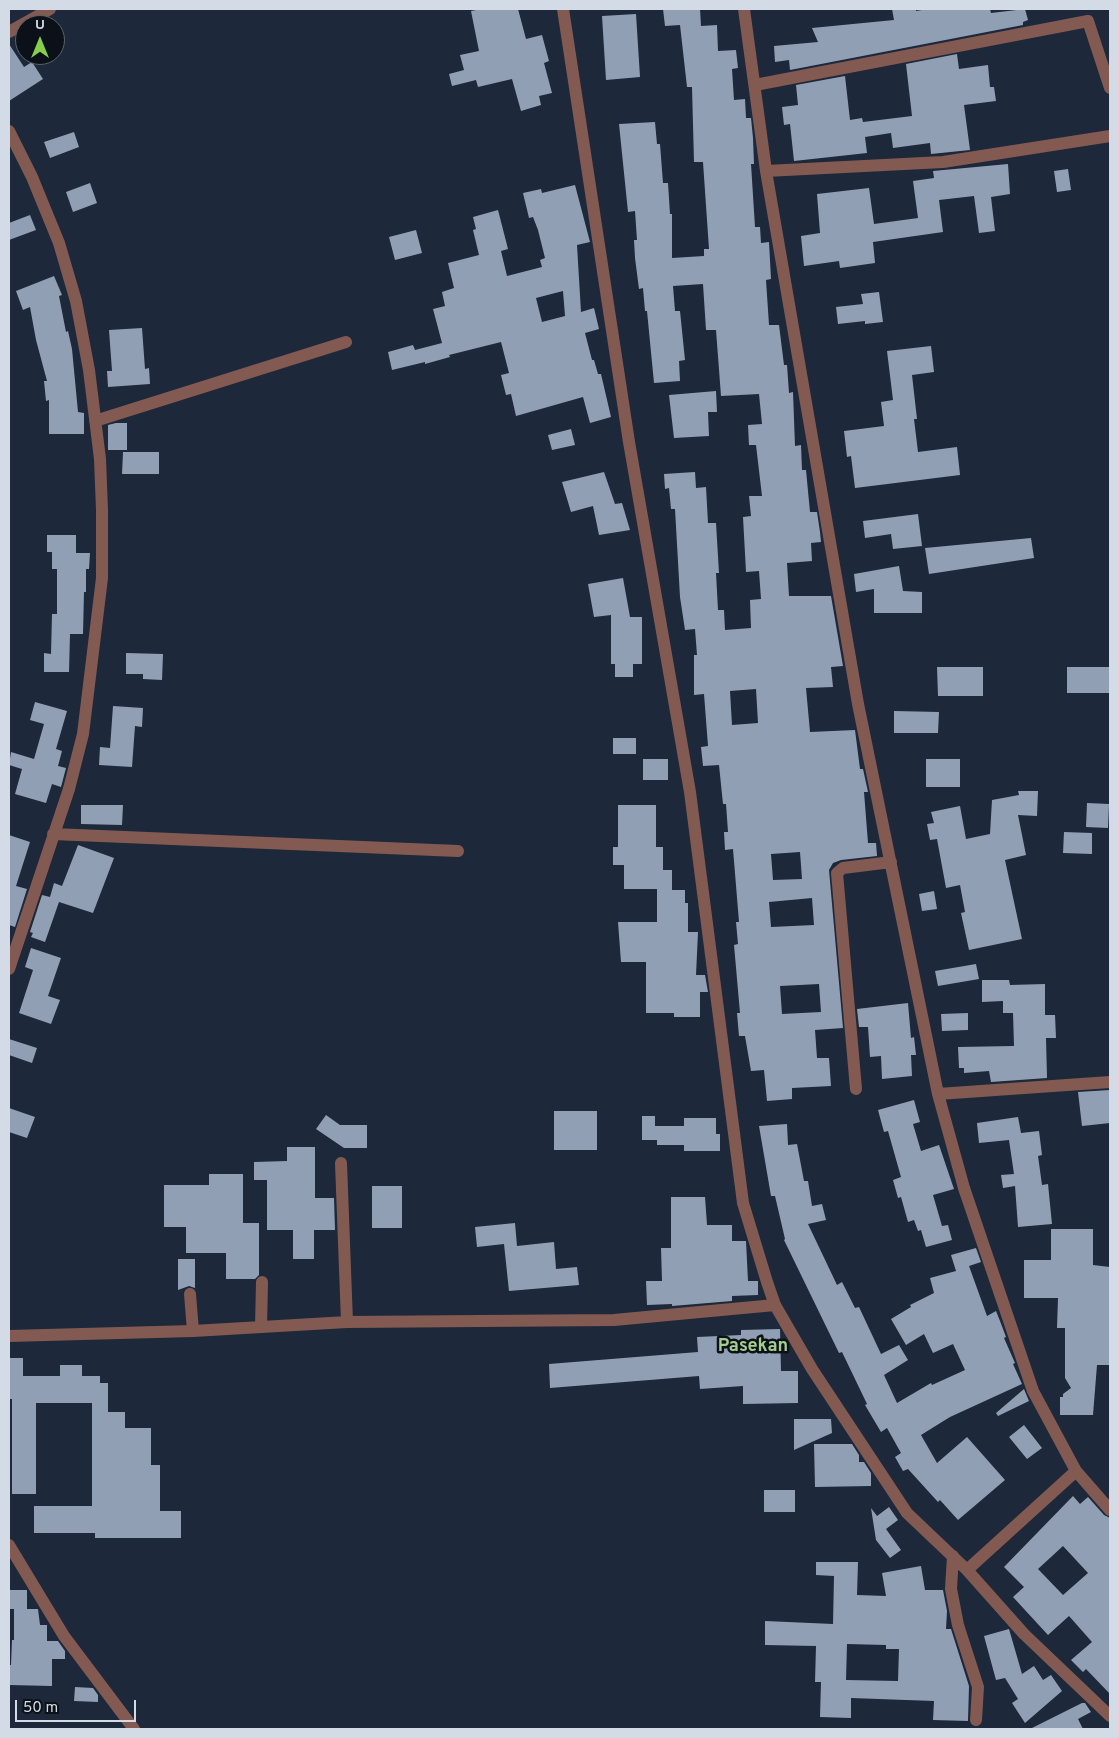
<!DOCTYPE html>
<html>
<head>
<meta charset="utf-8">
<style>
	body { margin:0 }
	#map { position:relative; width:1119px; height:1738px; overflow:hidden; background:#1d283a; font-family:Overpass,sans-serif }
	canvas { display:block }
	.frame { position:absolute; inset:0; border:10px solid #d3dbe7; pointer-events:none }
	.north { position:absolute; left:15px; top:15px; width:50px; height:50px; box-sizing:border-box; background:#0c1119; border:1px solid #5c626b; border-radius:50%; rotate:0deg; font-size:14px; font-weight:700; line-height:20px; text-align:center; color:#d3dbe7 }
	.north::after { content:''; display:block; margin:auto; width:18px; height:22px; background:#86cf4b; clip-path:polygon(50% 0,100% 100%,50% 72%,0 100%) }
	.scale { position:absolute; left:15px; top:1700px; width:121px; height:22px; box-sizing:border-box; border:2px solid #d3dbe7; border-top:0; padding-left:6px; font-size:15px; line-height:18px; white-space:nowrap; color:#d3dbe7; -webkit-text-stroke:4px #0c1119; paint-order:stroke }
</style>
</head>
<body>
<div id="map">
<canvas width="1119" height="1738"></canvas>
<div class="frame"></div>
<div class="north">U</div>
<div class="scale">50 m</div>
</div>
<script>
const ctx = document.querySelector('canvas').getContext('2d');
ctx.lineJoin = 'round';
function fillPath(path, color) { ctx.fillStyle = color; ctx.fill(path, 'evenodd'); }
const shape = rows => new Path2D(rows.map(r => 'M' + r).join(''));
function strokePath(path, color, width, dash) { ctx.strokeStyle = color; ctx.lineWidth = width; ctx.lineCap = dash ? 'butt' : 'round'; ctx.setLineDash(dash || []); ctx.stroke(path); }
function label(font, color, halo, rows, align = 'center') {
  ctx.font = font + ' Overpass,sans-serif'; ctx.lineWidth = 5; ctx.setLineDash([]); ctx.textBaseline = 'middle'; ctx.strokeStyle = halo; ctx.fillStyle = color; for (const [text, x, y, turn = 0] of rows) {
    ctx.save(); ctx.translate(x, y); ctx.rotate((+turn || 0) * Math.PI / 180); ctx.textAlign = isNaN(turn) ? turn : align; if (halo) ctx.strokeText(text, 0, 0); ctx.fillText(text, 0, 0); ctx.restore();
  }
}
fillPath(shape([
	[481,9,518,9,526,39,542,35,549,61,544,63,552,93,539,96,541,105,521,111,512,79,478,87,476,80,452,86,449,74,464,70,460,55,479,51,471,11],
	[663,9,700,9,701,26,717,25,718,51,736,50,738,68,732,69,734,100,745,99,746,118,751,118,753,138,754,164,751,164,755,227,760,227,761,243,769,242,771,279,766,280,769,325,779,325,784,365,787,365,789,393,793,392,795,446,801,445,802,470,806,470,810,512,817,512,820,532,821,542,811,543,812,561,787,563,789,596,831,596,843,666,831,667,833,687,806,688,810,732,855,730,860,769,863,769,868,792,864,792,868,843,876,843,877,856,841,860,833,863,829,870,843,1028,815,1030,817,1058,829,1058,831,1086,792,1088,792,1099,767,1101,764,1070,751,1071,745,1036,739,1036,737,1013,740,1013,734,945,738,944,736,922,739,922,733,849,725,850,724,832,728,832,726,804,723,804,719,765,703,766,701,747,708,746,704,694,694,695,694,655,697,655,695,629,685,630,680,597,675,509,671,509,669,488,665,489,664,474,695,472,696,488,706,487,708,523,716,523,719,573,716,573,718,610,724,610,725,630,751,628,750,600,761,599,759,571,746,572,743,517,751,516,749,496,762,496,756,445,749,445,748,425,762,424,759,394,721,396,716,330,706,330,703,284,673,286,675,311,680,311,685,360,679,361,680,381,654,383,647,311,645,311,643,288,639,289,635,258,634,240,637,240,635,211,628,212,619,124,655,122,657,144,660,144,663,183,668,183,670,214,672,214,672,258,704,256,704,249,709,249,703,162,694,162,692,87,687,87,680,25,665,26],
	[756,689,758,723,732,725,730,691],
	[800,852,802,879,773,880,771,854],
	[812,898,814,925,771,927,769,902],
	[819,984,821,1012,782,1014,780,986],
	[892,9,916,9,916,11,928,9,990,9,991,13,1025,9,1028,20,1023,22,1023,25,790,70,789,60,775,62,774,46,818,42,812,28,894,20],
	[636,14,640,77,606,80,602,16],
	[9,44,24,67,32,62,43,79,9,101],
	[957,54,959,69,988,65,990,87,994,87,996,101,964,105,970,150,931,154,930,143,893,148,891,133,865,137,867,153,794,161,790,124,784,125,782,107,798,105,796,85,845,76,850,120,862,118,863,122,912,116,906,64],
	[74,132,79,147,50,158,44,142],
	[1008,164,1010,194,991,197,995,231,979,233,974,196,939,200,943,232,873,242,875,263,840,268,839,261,804,266,801,236,820,233,817,194,869,188,874,224,918,218,913,181,934,178,933,171],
	[1068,169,1071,190,1057,192,1054,171],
	[90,183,97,203,73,212,66,192],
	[575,185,590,242,577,245,581,312,594,308,599,329,585,333,592,360,594,360,598,374,601,374,611,417,590,423,583,397,516,416,511,394,506,395,501,375,509,373,501,342,449,355,450,357,425,364,425,362,392,370,388,352,413,345,415,350,442,343,433,309,445,306,442,292,454,288,448,263,479,255,473,230,476,229,473,217,498,210,508,249,501,251,507,276,542,267,540,260,545,258,538,230,533,217,529,218,523,193,541,189,542,193],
	[563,291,565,316,542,322,536,298],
	[30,215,36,230,9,240,9,223],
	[416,230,422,253,395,260,389,237],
	[54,276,62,295,59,296,66,332,68,331,72,349,78,412,84,413,84,434,49,434,49,400,46,401,44,381,47,381,36,340,30,307,23,310,16,291],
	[879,292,883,322,865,324,865,321,838,324,836,307,863,304,861,294],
	[142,328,145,369,149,368,150,384,108,387,107,371,112,371,109,330],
	[931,346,934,372,912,375,917,419,914,419,918,452,957,447,960,475,855,488,851,456,847,457,844,431,884,426,881,402,893,400,887,351],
	[716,391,717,412,708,412,709,436,674,438,669,395],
	[116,423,127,423,127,450,108,450,108,425],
	[571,429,575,445,552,450,548,435],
	[123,452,159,452,159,474,122,474],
	[604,472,615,504,622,503,630,530,599,535,593,506,571,512,562,482],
	[918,514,922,546,893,549,891,534,865,538,863,521],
	[47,535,76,535,76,553,90,553,89,569,86,569,86,592,84,592,83,634,70,634,69,672,44,672,44,653,51,654,52,614,57,614,57,569,52,569,52,552,47,552],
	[1031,538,1034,558,929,574,925,548],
	[899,566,903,591,922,592,922,613,874,613,874,589,856,592,854,574],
	[623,578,630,617,642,617,642,664,633,664,633,677,615,677,615,664,611,664,611,615,594,617,588,584],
	[126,653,163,654,162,680,143,679,143,674,126,674],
	[937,667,983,667,983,696,938,696],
	[1067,667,1110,667,1110,693,1067,693],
	[35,702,67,711,56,749,62,751,58,766,66,768,61,787,52,784,46,803,15,794,22,769,9,765,11,752,34,759,44,724,30,720],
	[113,706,143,708,142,727,135,726,132,767,99,765,100,747,110,748],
	[894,711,939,712,938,733,894,733],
	[613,738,636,738,636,754,613,754],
	[643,759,668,759,668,780,643,780],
	[926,759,960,759,960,787,926,787],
	[1018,791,1038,791,1037,816,1018,815,1026,855,1005,860,1022,939,969,950,961,913,965,912,960,885,946,888,937,839,930,840,927,824,934,823,931,812,960,806,966,839,990,834,992,800,1019,795],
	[1087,803,1109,804,1108,828,1086,827],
	[81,805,123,805,122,825,81,824],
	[618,805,656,805,656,847,663,847,663,870,672,870,672,890,685,890,685,903,688,903,688,932,698,932,696,975,705,975,708,992,700,992,700,1017,674,1017,674,1013,646,1013,646,962,621,962,618,922,657,922,657,889,624,889,624,865,613,865,613,847,618,847],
	[1064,832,1092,833,1092,854,1063,853],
	[9,835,30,842,16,886,27,889,15,927,9,925],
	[78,845,114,858,93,913,59,902,45,942,31,937,33,933,30,932,42,895,50,897,54,883,62,886],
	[934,891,937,909,922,911,919,894],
	[31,948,61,958,48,996,60,1000,51,1024,19,1013,33,970,25,967],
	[976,964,979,979,938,986,935,971],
	[982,980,1009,980,1010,985,1045,984,1045,1015,1055,1015,1056,1038,1046,1038,1047,1078,991,1082,989,1071,964,1073,964,1068,959,1068,958,1047,1014,1046,1013,1013,1003,1013,1003,1001,982,1002],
	[908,1003,911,1038,914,1037,916,1055,911,1055,912,1076,882,1079,881,1056,870,1057,868,1027,859,1027,857,1009],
	[968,1013,968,1030,942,1031,941,1014],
	[9,1039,37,1048,32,1063,9,1055],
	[1110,1090,1110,1123,1082,1126,1078,1092],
	[914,1100,920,1122,913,1124,921,1151,939,1145,954,1189,933,1195,942,1226,948,1225,952,1240,926,1247,921,1230,918,1231,914,1220,908,1222,901,1197,898,1198,893,1180,901,1177,888,1131,884,1132,878,1110],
	[9,1108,35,1117,27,1138,9,1132],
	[554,1111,597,1111,597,1150,554,1150],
	[326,1115,340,1125,367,1125,367,1148,344,1148,316,1129],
	[642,1116,655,1116,655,1126,684,1126,684,1118,716,1118,716,1134,720,1134,720,1151,684,1151,684,1145,657,1145,657,1140,642,1140],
	[1018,1117,1021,1133,1039,1131,1042,1155,1038,1156,1042,1185,1048,1184,1052,1224,1018,1227,1015,1186,1003,1188,1001,1175,1014,1174,1009,1140,979,1143,977,1123],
	[787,1124,788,1145,797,1144,804,1181,808,1181,812,1206,822,1204,826,1220,808,1224,837,1285,842,1282,855,1308,859,1307,881,1354,899,1345,908,1360,884,1375,897,1403,931,1383,932,1385,965,1370,953,1344,933,1353,924,1334,906,1345,891,1319,911,1307,910,1305,934,1293,930,1278,956,1271,951,1255,976,1248,981,1262,969,1266,987,1316,996,1311,1000,1321,1006,1337,1004,1338,1015,1363,1013,1364,1022,1384,950,1417,921,1435,937,1463,967,1437,1005,1480,958,1520,940,1500,938,1502,908,1469,903,1471,895,1457,901,1453,887,1428,881,1432,865,1405,867,1404,842,1352,839,1353,784,1240,785,1239,775,1196,771,1196,759,1126],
	[287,1147,315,1147,315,1198,334,1198,335,1230,314,1230,314,1259,293,1259,293,1230,267,1230,267,1180,254,1180,254,1162,287,1161],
	[209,1174,243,1174,243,1223,259,1223,259,1275,255,1279,226,1279,226,1253,186,1253,186,1227,164,1227,164,1185,209,1185],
	[372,1186,402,1186,402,1228,372,1228],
	[671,1197,705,1197,707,1225,732,1225,732,1241,746,1241,748,1281,758,1281,758,1295,732,1296,732,1301,672,1306,672,1304,647,1305,646,1281,662,1281,661,1248,671,1248],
	[515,1223,517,1246,554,1242,556,1269,577,1267,579,1285,509,1291,504,1244,477,1247,475,1227],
	[1051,1229,1093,1229,1093,1265,1110,1267,1110,1365,1097,1365,1093,1415,1060,1415,1060,1397,1063,1397,1063,1394,1071,1388,1065,1378,1065,1328,1057,1328,1058,1298,1024,1298,1024,1260,1051,1260],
	[178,1259,195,1259,195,1288,189,1286,178,1290],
	[780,1329,781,1371,798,1371,798,1403,743,1404,743,1386,700,1389,699,1376,550,1388,549,1364,698,1352,697,1337,741,1335,741,1330],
	[9,1358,23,1358,23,1376,60,1376,60,1365,82,1365,82,1376,100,1376,100,1383,108,1383,108,1412,125,1412,125,1428,151,1428,151,1465,160,1465,160,1511,181,1511,181,1538,95,1538,95,1533,34,1533,34,1506,92,1506,92,1403,36,1403,36,1494,12,1494,12,1399,9,1399],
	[1024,1389,1029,1401,998,1416,996,1413],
	[794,1419,831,1419,832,1433,794,1450],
	[1024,1425,1042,1448,1027,1459,1009,1437],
	[814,1444,852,1444,859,1455,859,1462,864,1462,871,1473,871,1486,815,1487],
	[764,1490,795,1490,795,1512,764,1512],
	[1073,1496,1080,1504,1088,1497,1104,1515,1110,1518,1110,1694,1086,1669,1083,1672,1071,1660,1092,1642,1069,1616,1048,1635,1013,1597,1024,1587,1004,1567],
	[1063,1546,1088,1573,1063,1595,1038,1569],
	[889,1507,898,1520,886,1529,901,1550,890,1558,876,1540,871,1508,877,1516],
	[816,1562,858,1562,857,1595,886,1596,882,1573,921,1566,925,1590,943,1590,947,1611,946,1629,951,1629,969,1686,968,1721,933,1720,934,1701,851,1698,851,1718,820,1717,821,1682,815,1682,816,1646,765,1645,765,1621,833,1624,834,1576,816,1575],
	[847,1644,886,1645,886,1649,899,1649,898,1681,846,1680],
	[9,1590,27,1590,27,1609,38,1609,40,1625,47,1625,47,1641,58,1641,65,1651,65,1659,52,1659,52,1686,9,1685,9,1665,11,1665,12,1640,14,1640,14,1609,9,1609],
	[1009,1629,1022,1674,1034,1666,1043,1680,1051,1675,1062,1691,1025,1723,1012,1703,1018,1699,1005,1678,996,1680,984,1636],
	[75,1687,93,1688,98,1695,98,1702,74,1701],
	[1082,1703,1085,1703,1091,1712,1078,1719,1083,1729,1030,1729]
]), '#919fb5');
strokePath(shape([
	[563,9,629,442,690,792,743,1203,767,1282,775,1305,812,1369,907,1513,967,1570,1024,1634,1110,1716],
	[744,9,766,171,858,704,938,1094,964,1188,1033,1391,1076,1471,967,1570],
	[9,32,50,9],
	[755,85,1088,21,1110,88],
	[9,131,32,177,59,243,76,301,89,370,100,459,102,510,102,578,83,734,69,789,9,969],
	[766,171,943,162,1110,136],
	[95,421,346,342],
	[53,834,458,851],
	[856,1089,837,873,843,868,891,862],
	[938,1094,1110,1082],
	[341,1163,347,1322],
	[190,1294,193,1331],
	[261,1327,262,1282],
	[9,1336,193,1331,347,1322,614,1320,775,1305],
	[1076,1471,1110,1510],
	[9,1545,64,1636,134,1729],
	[953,1556,951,1589,958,1625,978,1687,976,1720]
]), '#825a52', 12);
label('bold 18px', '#a5cd8b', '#0c1119', [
	["Pasekan",753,1347]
]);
</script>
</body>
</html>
